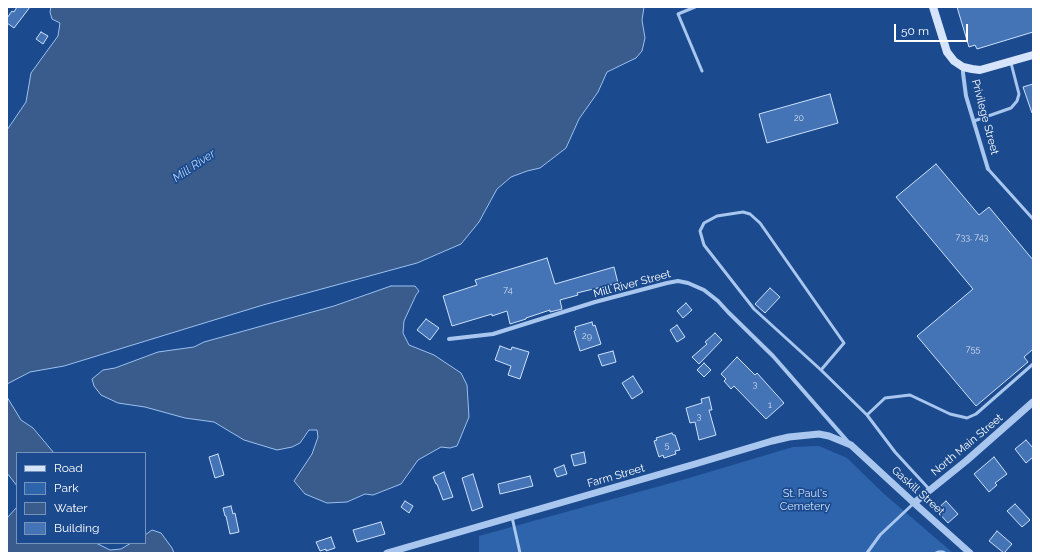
<!DOCTYPE html>
<html>
<head>
<meta charset="utf-8">
<style>
	body { margin:0 }
	#map { position:relative; width:1040px; height:560px; overflow:hidden; background:#1b4b8e; font-family:Raleway,sans-serif }
	canvas { display:block }
	.frame { position:absolute; inset:0; border:8px solid #fff; pointer-events:none }
	.legend { position:absolute; left:16px; top:452px; width:130px; height:92px; box-sizing:border-box; background:#1b4b8e; border:1px solid #7693bb; margin:0; padding:5px 7px; list-style:none; font-size:12px; color:#fff }
	.legend li { display:flex; align-items:center; gap:8px; height:20px }
	.legend b { width:20px; border:1px solid #7693bb }
	.scale { position:absolute; left:894px; top:24px; width:74px; height:18px; box-sizing:border-box; border:2px solid #fff; border-top:0; padding-left:5px; font-size:12px; line-height:14px; white-space:nowrap; color:#fff; -webkit-text-stroke:3px #1b4b8e; paint-order:stroke }
</style>
</head>
<body>
<div id="map">
<canvas width="1040" height="560"></canvas>
<div class="frame"></div>
<ul class="legend">
<li><b style="height:5px;background:#d5e4fa"></b>Road</li>
<li><b style="height:11px;background:#2e64ac"></b>Park</li>
<li><b style="height:11px;background:#395c8d"></b>Water</li>
<li><b style="height:11px;background:#4474b6"></b>Building</li>
</ul>
<div class="scale">50 m</div>
</div>
<script>
const ctx = document.querySelector('canvas').getContext('2d');
ctx.lineJoin = 'round';
function fillPath(path, color) { ctx.fillStyle = color; ctx.fill(path, 'evenodd'); }
const shape = rows => new Path2D(rows.map(r => 'M' + r).join(''));
function strokePath(path, color, width, dash) { ctx.strokeStyle = color; ctx.lineWidth = width; ctx.lineCap = dash ? 'butt' : 'round'; ctx.setLineDash(dash || []); ctx.stroke(path); }
function label(font, color, halo, rows, align = 'center') {
  ctx.font = font + ' Raleway,sans-serif'; ctx.lineWidth = 3.5; ctx.setLineDash([]); ctx.textBaseline = 'middle'; ctx.strokeStyle = halo; ctx.fillStyle = color; for (const [text, x, y, turn = 0] of rows) {
    ctx.save(); ctx.translate(x, y); ctx.rotate((+turn || 0) * Math.PI / 180); ctx.textAlign = isNaN(turn) ? turn : align; if (halo) ctx.strokeText(text, 0, 0); ctx.fillText(text, 0, 0); ctx.restore();
  }
}
fillPath(shape([
	[819,446,847,458,883,493,953,553,479,553,479,536,689,478,793,447]
]), '#2e64ac');
const water = shape([
	[51,7,644,7,642,20,645,38,642,51,636,58,607,72,598,92,579,119,566,148,540,168,527,171,511,177,497,189,479,222,461,244,417,263,263,305,64,366,30,372,7,384,7,130,26,102,31,73,58,36,60,23,52,19,50,12,51,7],
	[391,286,415,286,419,291,416,295,404,321,403,333,409,345,434,355,461,373,467,385,469,417,457,446,450,448,441,447,418,460,401,484,373,495,365,494,347,502,327,503,305,494,294,481,312,454,318,437,317,430,309,430,300,443,292,447,277,450,244,440,214,422,185,418,145,407,118,403,101,395,94,386,92,379,103,370,115,368,158,352,194,347,204,342,334,306,391,286],
	[7,397,21,420,33,428,54,453,17,453,17,486,7,473,7,397],
	[17,507,17,543,96,543,110,550,121,549,131,543,145,543,145,535,152,530,161,533,172,548,174,553,7,553,7,518,17,507]
]);
fillPath(water, '#395c8d');
strokePath(water, '#9bc1f0', 1);
const building = shape([
	[17,7,30,7,14,28,7,23,7,18,12,11,14,12,17,7],
	[957,7,1033,7,1033,32,977,49,975,45,969,47,957,7],
	[41,32,48,36,43,44,36,39,41,32],
	[1033,84,1033,113,1032,113,1023,87,1033,84],
	[830,94,838,123,767,143,759,114,830,94],
	[936,164,979,215,989,207,1033,260,1033,349,1024,357,1028,362,976,406,917,336,973,289,896,197,936,164],
	[547,258,555,284,614,267,618,283,577,293,578,295,560,300,562,309,550,312,550,310,526,318,526,319,510,324,507,311,492,316,492,314,452,326,443,296,477,285,475,280,547,258],
	[770,288,780,297,765,313,755,304,770,288],
	[686,303,692,310,683,318,677,311,686,303],
	[426,319,439,328,430,340,417,330,426,319],
	[592,322,593,326,595,325,601,344,580,351,574,331,576,330,575,327,592,322],
	[677,325,685,337,677,342,670,330,677,325],
	[715,333,722,340,699,364,692,357,707,344,705,342,715,333],
	[500,346,511,350,512,347,529,352,520,379,508,375,511,366,495,360,500,346],
	[613,351,616,362,602,366,598,355,613,351],
	[737,357,755,375,757,373,784,403,766,419,734,386,731,389,724,381,726,379,721,374,737,357],
	[704,363,711,370,704,377,697,370,704,363],
	[633,376,643,392,632,399,622,383,633,376],
	[709,397,712,410,709,410,716,435,699,440,695,422,690,423,686,408,702,403,701,399,709,397],
	[672,433,673,435,675,435,680,450,675,451,676,454,664,458,663,455,659,457,654,441,657,440,656,438,672,433],
	[1026,440,1033,448,1033,457,1026,463,1015,449,1026,440],
	[584,452,586,463,574,466,571,455,584,452],
	[218,454,224,475,215,478,209,457,218,454],
	[994,457,1007,474,995,483,997,485,989,492,974,474,994,457],
	[564,465,567,474,557,477,554,469,564,465],
	[444,472,453,497,443,500,437,484,436,484,433,477,444,472],
	[473,474,483,507,472,511,462,478,473,474],
	[530,476,533,486,500,494,498,484,530,476],
	[405,501,413,506,409,513,401,507,405,501],
	[946,501,958,514,948,523,936,510,946,501],
	[1015,504,1030,520,1022,527,1007,511,1015,504],
	[231,506,233,514,235,513,239,532,230,534,226,516,225,516,223,508,231,506],
	[381,522,385,534,357,542,353,530,381,522],
	[997,531,1012,544,1004,553,989,541,997,531],
	[331,537,335,548,326,551,326,549,320,551,316,542,331,537]
]);
fillPath(building, '#4474b6');
strokePath(building, '#cee1fa', 1);
strokePath(shape([
	[695,7,678,14,702,71],
	[974,121,1011,108,1017,101,1019,94,1011,63],
	[988,169,1033,219],
	[821,370,844,343,760,223,750,214,743,212,717,216,704,223,700,231,704,245,754,309,821,370,867,415,895,452,930,490],
	[867,415,885,398,910,395,950,414,967,418,976,414,1033,364],
	[512,517,520,553],
	[867,553,880,535,914,503],
	[936,553,938,552,943,552,945,553]
]), '#a8c6ee', 3);
strokePath(shape([
	[963,67,963,73,966,96,988,169],
	[449,339,493,334,595,302,667,283,678,281,688,283,704,290,718,301,728,312,773,356,849,443]
]), '#a8c6ee', 4);
strokePath(shape([
	[914,503,966,461,1033,402],
	[387,553,695,464,772,441,789,437,819,434,829,436,851,445,914,503,970,553]
]), '#a8c6ee', 7);
strokePath(shape([
	[933,7,947,52,954,61,963,67,972,69,980,70,1033,55]
]), '#d5e4fa', 8);
label('9px', '#d0dced', null, [
	["20",799,118],
	["733, 743",972,237],
	["74",508,290],
	["29",587,336],
	["755",973,349],
	["3",755,384],
	["1",770,405],
	["3",699,416],
	["5",667,445]
]);
label('11px', '#fff', '#1b4b8e', [
	["Privilege Street",985,117,75],
	["Mill River Street",632,284,-15],
	["North Main Street",967,445,-40],
	["Farm Street",616,476,-16],
	["Gaskill Street",918,491,42]
]);
label('11px', '#cee1fa', '#1b4b8e', [
	["St. Paul's",805,494],
	["Cemetery",805,507]
]);
label('italic 12px', '#b4d0f5', '#1b4b8e', [
	["Mill River",194,166,-34]
]);
</script>
</body>
</html>
